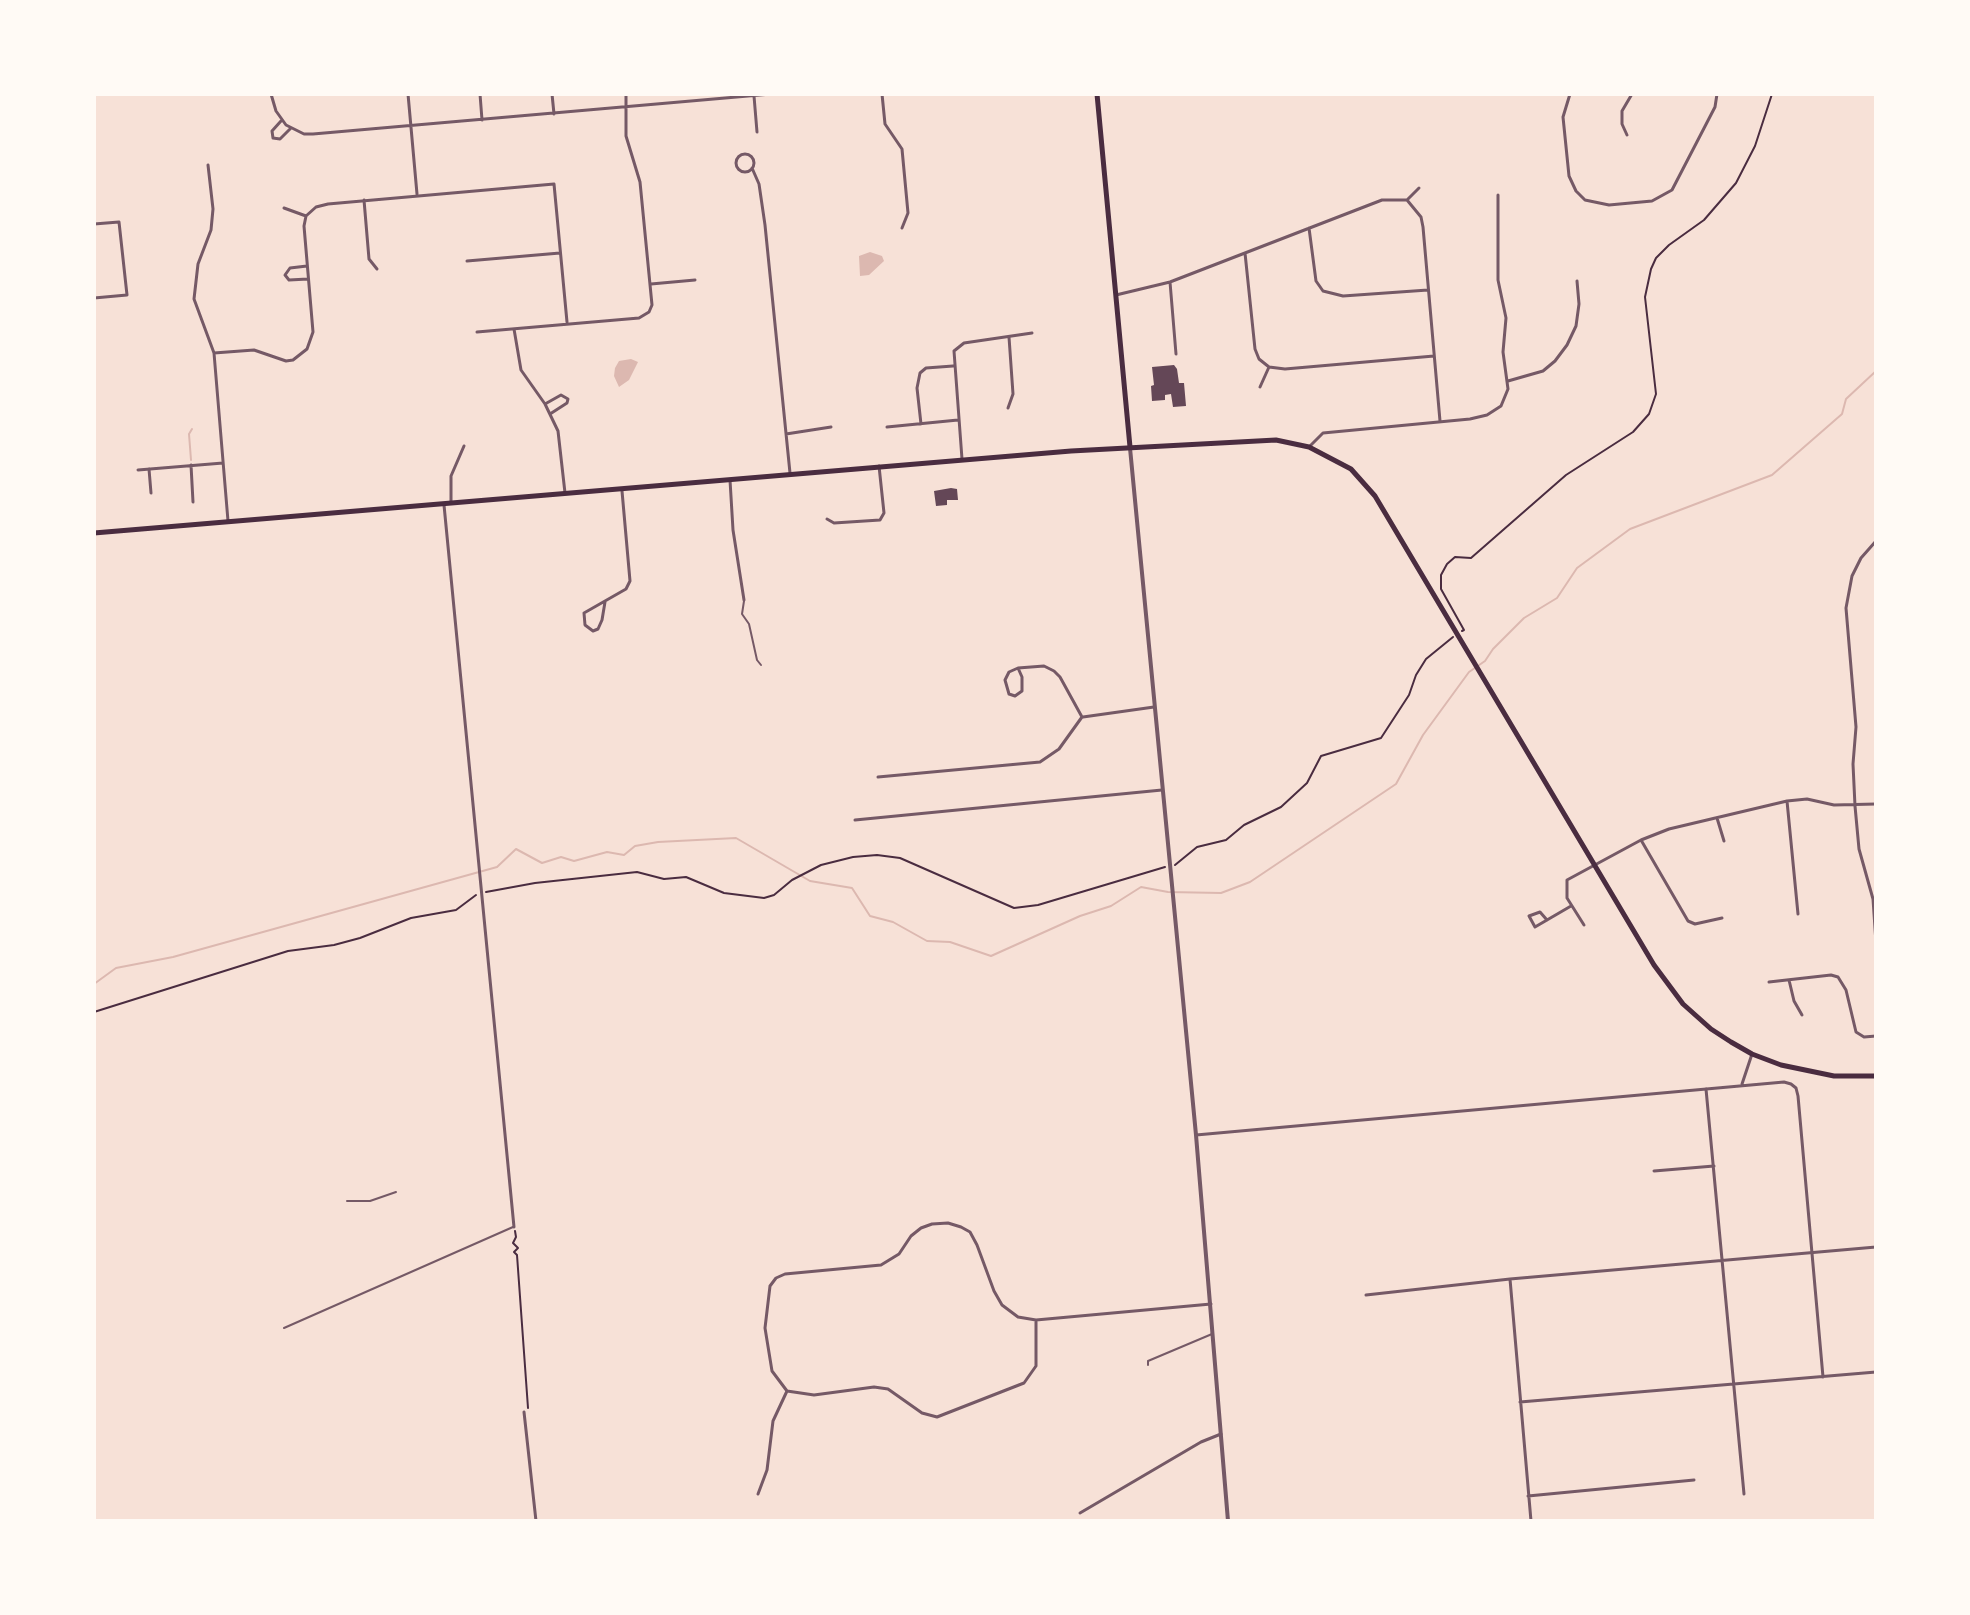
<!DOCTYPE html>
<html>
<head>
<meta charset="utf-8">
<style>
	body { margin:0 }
	#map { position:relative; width:1970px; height:1615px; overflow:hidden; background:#f7e1d7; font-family:"Titillium Web",sans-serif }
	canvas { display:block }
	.frame { position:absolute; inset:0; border:96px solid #fffaf5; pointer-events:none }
</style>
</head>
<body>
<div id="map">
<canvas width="1970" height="1615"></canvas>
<div class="frame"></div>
</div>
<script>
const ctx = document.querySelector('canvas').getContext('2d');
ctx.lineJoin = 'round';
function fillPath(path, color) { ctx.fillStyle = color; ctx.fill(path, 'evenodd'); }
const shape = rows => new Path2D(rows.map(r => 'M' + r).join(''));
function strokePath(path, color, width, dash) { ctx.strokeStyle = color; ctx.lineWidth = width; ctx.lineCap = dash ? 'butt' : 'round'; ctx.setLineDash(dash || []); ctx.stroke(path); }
fillPath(shape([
	[870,252,882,256,884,261,869,275,860,276,859,256],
	[631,359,638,362,629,380,619,387,614,376,615,368,619,361]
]), '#dcb8b0');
strokePath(shape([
	[191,460,189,434,192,429],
	[94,984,116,968,173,957,497,867,516,849,542,863,561,857,574,861,607,852,624,855,635,846,658,842,736,838,810,881,852,888,870,916,893,922,927,941,950,942,991,956,1080,916,1111,906,1141,887,1168,892,1221,893,1250,882,1396,784,1423,735,1469,672,1485,661,1493,649,1524,618,1557,598,1577,568,1630,529,1772,475,1842,414,1846,399,1876,371]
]), '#dcb8b0', 2);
fillPath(shape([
	[1174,365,1177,369,1179,383,1184,383,1186,406,1173,407,1171,394,1165,395,1165,400,1152,401,1151,386,1154,385,1152,367],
	[951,488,957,489,958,500,947,500,947,505,936,506,934,491]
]), '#644757');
strokePath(shape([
	[1462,631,1464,630,1441,589,1441,575,1447,564,1455,557,1471,558,1566,475,1633,432,1649,414,1656,394,1645,297,1651,269,1656,258,1669,245,1704,220,1736,183,1755,146,1772,94],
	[1175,865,1197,847,1226,840,1244,825,1281,807,1307,783,1321,756,1381,738,1409,695,1416,675,1426,659,1453,637],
	[486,892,535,883,637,872,664,879,686,877,724,893,764,898,774,895,792,880,821,865,853,857,877,855,900,858,1014,908,1038,905,1165,867],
	[94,1012,288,951,334,945,360,938,411,918,456,910,476,895],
	[515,1231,516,1237,513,1243,518,1248,514,1252,517,1255,528,1408]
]), '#4a2c40', 2);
strokePath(shape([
	[744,601,742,614,749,624,757,660,761,665],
	[347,1201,370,1201,396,1192],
	[284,1328,513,1227],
	[1148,1365,1148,1361,1212,1334]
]), '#755966', 2);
strokePath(shape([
	[271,94,276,111,286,125,304,134,313,134,771,94],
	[408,94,417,194],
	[480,94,482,120],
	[552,94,554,114],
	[882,94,885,124,902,149,908,213,902,228],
	[1570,94,1563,117,1569,176,1576,191,1585,200,1609,205,1652,201,1672,190,1715,107,1717,94],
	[754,96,757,132],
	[281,121,272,131,273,138,280,139,291,128],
	[1627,135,1622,124,1622,111,1632,94],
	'736 163a9 9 0 1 1 18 0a9 9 0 1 1-18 0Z',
	[208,165,213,209,211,230,198,264,194,299,214,353,228,521],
	[752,168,759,184,765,225,790,473],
	[364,200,369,259,377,269],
	[1407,200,1421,217,1423,227,1440,421],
	[1407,200,1419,188],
	[284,208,306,216],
	[306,216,316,207,328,204,554,184,567,322],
	[94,224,119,222,127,295,94,298],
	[1309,228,1316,281,1323,291,1343,296,1428,290],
	[1245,253,1255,349,1259,359,1269,367,1260,387],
	[467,261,560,253],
	[307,266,290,268,285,275,289,280,308,279],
	[1170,282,1176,354],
	[651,284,695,280],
	[1116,295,1170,282,1382,200,1407,200],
	[514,329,521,370,545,404,558,431,565,493],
	[477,332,639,318,649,312,652,305,640,182,626,136,626,94],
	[214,353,254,350,286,361,293,360,307,349,313,332,304,226,306,216],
	[1269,367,1285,369,1434,356],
	[1508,381,1543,371,1555,361,1567,345,1576,326,1579,304,1577,281],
	[545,404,561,395,568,399,567,403,550,414],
	[1008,408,1013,394,1009,337],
	[921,424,917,388,920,373,926,368,953,366],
	[887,427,958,420],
	[786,434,831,427],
	[1309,447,1323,433,1470,419,1487,415,1501,406,1508,389,1503,352,1506,318,1498,280,1498,195],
	[962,459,954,351,964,343,1032,333],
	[191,465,193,502],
	[149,469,151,493],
	[138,470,223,463],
	[730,480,733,530,744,600],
	[451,501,451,476,464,446],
	[444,505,514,1227],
	[827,519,834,523,880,520,884,513,879,466],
	[1876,541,1861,558,1852,576,1846,608,1856,727,1853,764,1855,806,1859,849,1873,899,1876,943],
	[605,602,602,620,598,629,593,631,585,625,584,613,626,589,630,581,622,491],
	[1018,668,1022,677,1022,691,1015,696,1009,694,1005,680,1009,672,1018,668,1044,666,1054,671,1060,677,1082,717],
	[1083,717,1154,707],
	[878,777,1040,762,1059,749,1082,717],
	[1787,801,1798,914],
	[1717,818,1724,841],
	[855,820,1162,790],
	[1641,840,1688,921,1695,924,1722,918],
	[1547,920,1540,912,1529,916,1535,927,1571,906],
	[1584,925,1567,898,1567,880,1641,840,1669,829,1787,801,1807,799,1834,805,1876,804],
	[1789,980,1794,1001,1802,1015],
	[1769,982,1831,975,1838,977,1846,990,1856,1032,1864,1037,1876,1036],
	[1742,1084,1752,1054],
	[1706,1089,1744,1494],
	[1196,1135,1784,1082,1791,1084,1796,1088,1798,1096,1823,1377],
	[1654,1171,1714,1166],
	[1510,1279,1531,1521],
	[1366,1295,1510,1279,1876,1247],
	[1036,1320,1036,1366,1024,1383,937,1417,922,1413,888,1389,874,1387,814,1395,787,1391,772,1371,765,1328,770,1286,776,1278,785,1274,881,1265,899,1254,911,1236,921,1228,932,1224,948,1223,961,1227,970,1232,977,1245,994,1291,1002,1305,1018,1317,1036,1320,1211,1304],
	[1520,1402,1876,1372],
	[524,1412,536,1521],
	[758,1494,767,1470,773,1421,787,1391],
	[1528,1496,1694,1480],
	[1080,1513,1201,1442,1221,1434]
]), '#755966', 3);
strokePath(shape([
	[1130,448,1196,1135,1228,1521]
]), '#755966', 4);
strokePath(shape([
	[1097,94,1130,447],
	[94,533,1071,451,1276,440,1309,447,1351,469,1375,496,1654,965,1683,1004,1711,1029,1731,1042,1752,1054,1781,1065,1834,1076,1876,1076]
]), '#4a2c40', 5);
</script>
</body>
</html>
